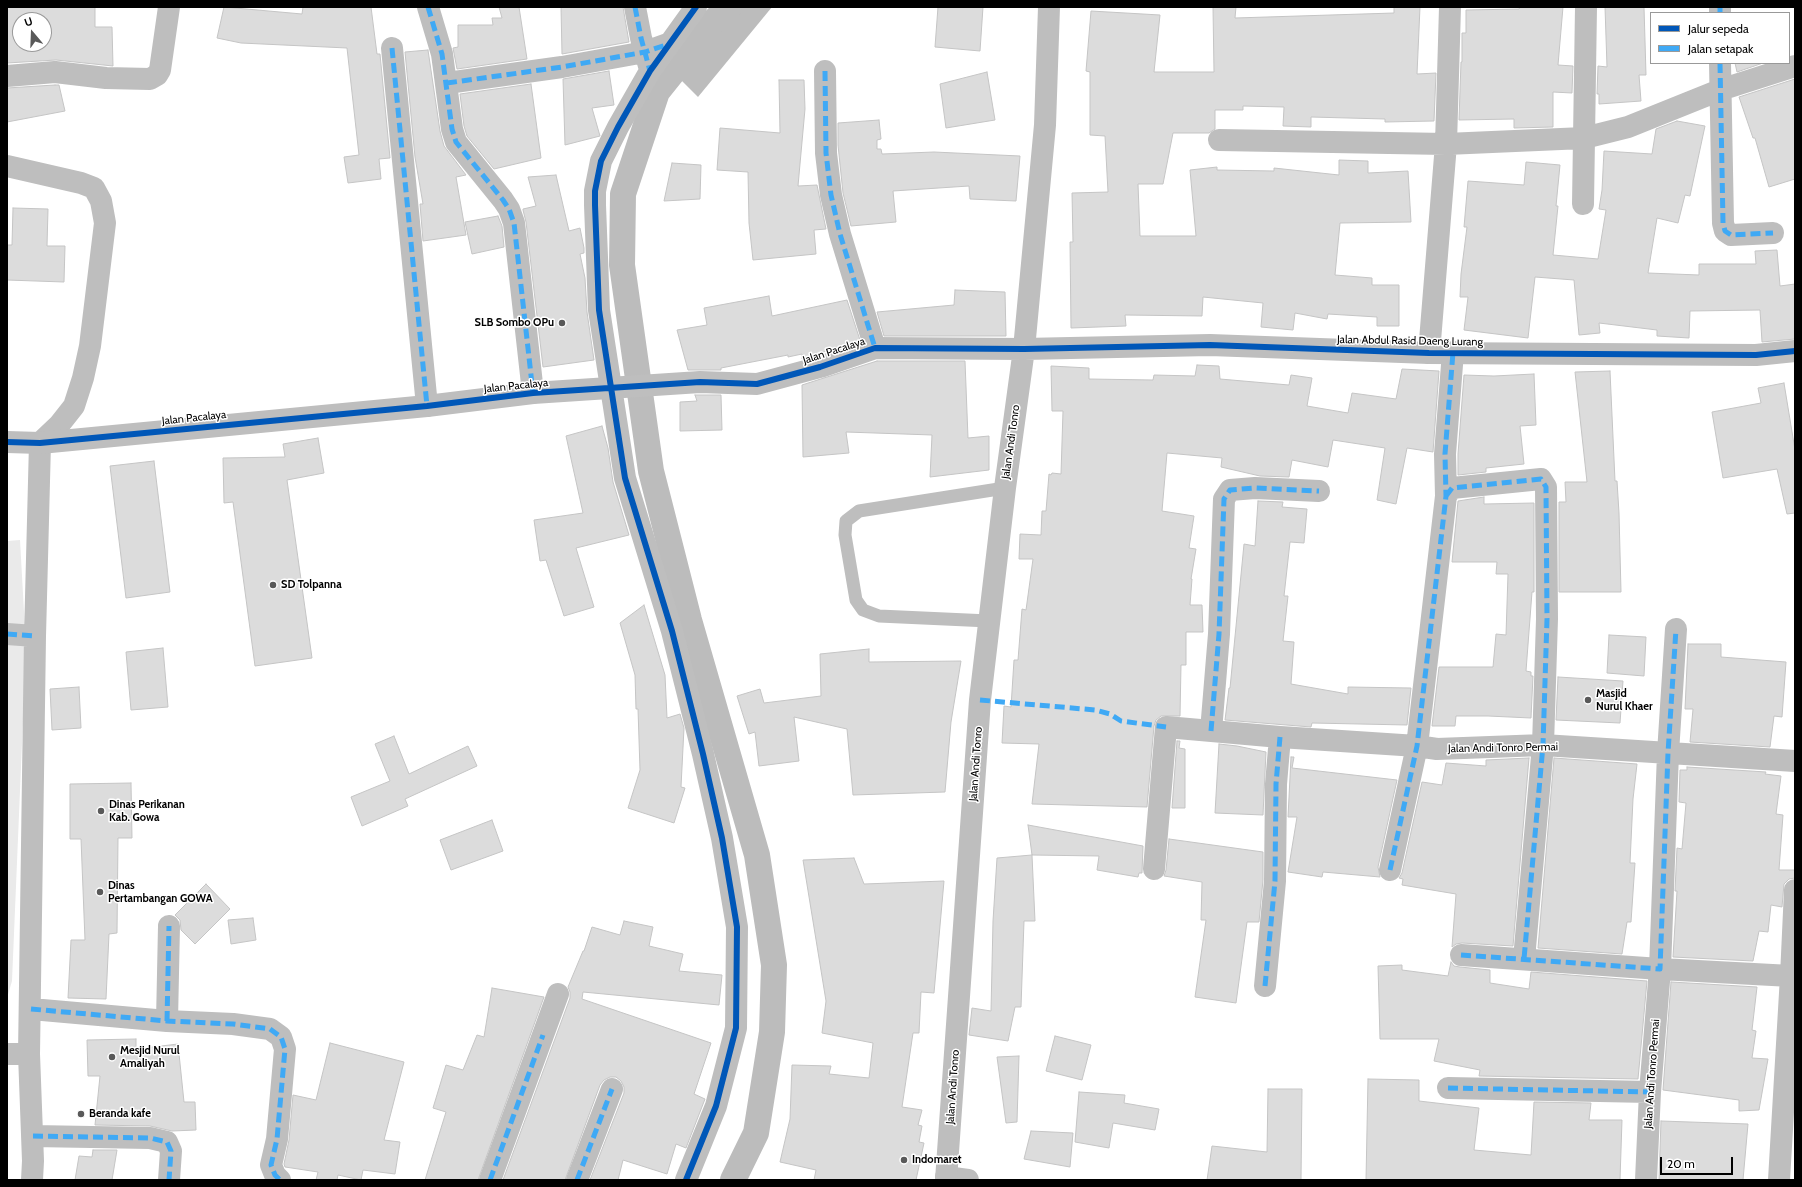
<!DOCTYPE html>
<html>
<head>
<meta charset="utf-8">
<style>
	body { margin:0 }
	#map { position:relative; width:1802px; height:1187px; overflow:hidden; background:#fff; font-family:Cabin,sans-serif }
	canvas { display:block }
	.frame { position:absolute; inset:0; border:8px solid #000; pointer-events:none }
	.legend { position:absolute; left:1650px; top:12px; width:140px; height:52px; box-sizing:border-box; background:#fff; border:1px solid #999; margin:0; padding:5px 7px; list-style:none; font-size:12px; color:#000 }
	.legend li { display:flex; align-items:center; gap:8px; height:20px }
	.legend b { width:20px; border:1px solid #999 }
	.north { position:absolute; left:12px; top:12px; width:40px; height:40px; box-sizing:border-box; background:#fff; border:1px solid #999; border-radius:50%; rotate:341deg; font-size:11px; font-weight:700; line-height:16px; text-align:center; color:#000 }
	.north::after { content:''; display:block; margin:auto; width:14px; height:18px; background:#595959; clip-path:polygon(50% 0,100% 100%,50% 72%,0 100%) }
	.scale { position:absolute; left:1660px; top:1157px; width:73px; height:18px; box-sizing:border-box; border:2px solid #000; border-top:0; padding-left:5px; font-size:12px; line-height:14px; white-space:nowrap; color:#000; -webkit-text-stroke:3px #fff; paint-order:stroke }
</style>
</head>
<body>
<div id="map">
<canvas width="1802" height="1187"></canvas>
<div class="frame"></div>
<ul class="legend">
<li><b style="height:5px;background:#0057b8"></b>Jalur sepeda</li>
<li><b style="height:5px;background:#3fa9f5"></b>Jalan setapak</li>
</ul>
<div class="north">U</div>
<div class="scale">20 m</div>
</div>
<script>
const ctx = document.querySelector('canvas').getContext('2d');
ctx.lineJoin = 'round';
function fillPath(path, color) { ctx.fillStyle = color; ctx.fill(path, 'evenodd'); }
const shape = rows => new Path2D(rows.map(r => 'M' + r).join(''));
function strokePath(path, color, width, dash) { ctx.strokeStyle = color; ctx.lineWidth = width; ctx.lineCap = dash ? 'butt' : 'round'; ctx.setLineDash(dash || []); ctx.stroke(path); }
function label(font, color, halo, rows, align = 'center') {
  ctx.font = font + ' Cabin,sans-serif'; ctx.lineWidth = 3; ctx.setLineDash([]); ctx.textBaseline = 'middle'; ctx.strokeStyle = halo; ctx.fillStyle = color; for (const [text, x, y, turn = 0] of rows) {
    ctx.save(); ctx.translate(x, y); ctx.rotate((+turn || 0) * Math.PI / 180); ctx.textAlign = isNaN(turn) ? turn : align; if (halo) ctx.strokeText(text, 0, 0); ctx.fillText(text, 0, 0); ctx.restore();
  }
}
fillPath(shape([
	[20,540,26,648,12,981,7,998,7,541]
]), '#eaeaea');
fillPath(shape([
	[730,7,772,7,698,97,679,78]
]), '#bcbcbc');
strokePath(shape([
	[729,7,713,22,657,92,623,194,622,265,651,471,689,620,757,855,774,965,772,1032,756,1133,733,1180]
]), '#bcbcbc', 26);
const building = shape([
	[7,7,95,7,95,27,112,27,113,66,56,60,7,63,7,7],
	[20,20,44,20,44,44,20,44,20,20],
	[224,7,302,14,303,7,371,7,377,54,380,54,390,158,379,159,381,179,348,183,344,157,359,155,347,48,241,43,217,38,224,7],
	[499,7,519,7,527,59,457,69,453,48,458,47,458,25,493,25,492,18,502,18,499,7],
	[561,7,623,7,629,42,562,54,561,7],
	[938,7,983,7,980,51,935,47,938,7],
	[1213,7,1236,7,1235,18,1394,13,1394,7,1420,7,1417,74,1436,73,1434,121,1385,122,1385,119,1311,117,1311,127,1283,126,1284,107,1243,106,1243,110,1215,110,1215,129,1209,133,1173,133,1163,184,1138,184,1140,236,1196,236,1190,170,1217,167,1217,170,1274,171,1274,168,1339,175,1339,160,1368,161,1368,173,1408,171,1411,222,1340,223,1335,275,1372,278,1372,285,1399,285,1399,326,1377,326,1377,317,1328,314,1327,319,1295,313,1293,330,1261,327,1263,303,1203,297,1202,316,1125,315,1126,326,1071,328,1070,242,1073,242,1072,193,1108,192,1105,136,1090,135,1090,72,1086,71,1091,11,1160,15,1154,72,1214,72,1213,7],
	[1520,7,1563,7,1558,65,1573,66,1572,93,1553,92,1553,127,1514,128,1514,119,1459,120,1461,62,1462,62,1462,33,1466,33,1466,10,1519,9,1520,7],
	[1605,7,1644,7,1646,75,1639,75,1641,101,1599,104,1599,94,1597,94,1598,66,1607,67,1605,7],
	[428,50,440,131,444,146,466,175,456,177,466,235,423,241,420,204,423,204,415,157,405,52,428,50],
	[1735,63,1763,63,1737,72,1735,63],
	[609,71,614,105,592,108,600,136,565,145,563,79,609,71],
	[987,72,995,120,946,128,940,84,987,72],
	[1795,79,1795,179,1769,187,1755,138,1753,138,1739,97,1795,79],
	[779,80,804,80,805,109,798,186,817,185,826,229,814,230,816,254,753,260,749,223,748,172,717,170,720,128,780,133,779,80],
	[531,84,541,158,494,169,467,136,464,126,460,94,531,84],
	[55,85,59,85,65,111,7,122,7,88,55,85],
	[879,120,881,139,877,140,877,149,881,149,882,154,934,152,1020,156,1016,201,970,199,969,186,893,191,896,222,851,226,843,193,838,145,838,123,879,120],
	[1677,121,1705,126,1690,196,1685,195,1678,223,1657,218,1648,273,1699,275,1699,264,1756,264,1755,251,1777,250,1780,286,1795,284,1795,339,1762,342,1760,310,1690,311,1689,338,1657,336,1657,330,1599,323,1600,333,1579,335,1574,280,1535,277,1528,338,1464,330,1468,297,1460,297,1461,274,1467,227,1464,227,1468,181,1524,185,1526,162,1560,165,1556,206,1558,206,1553,255,1598,259,1606,210,1599,209,1602,190,1604,151,1652,154,1656,129,1677,121],
	[672,163,701,165,700,199,664,201,672,163],
	[556,175,569,231,580,228,584,248,584,253,580,254,585,278,587,312,594,360,543,367,526,222,523,210,523,209,536,206,528,177,556,175],
	[13,208,48,209,47,246,65,246,64,282,7,280,7,245,12,245,13,208],
	[498,216,502,226,504,247,472,254,465,222,498,216],
	[955,290,1005,292,1006,336,884,336,877,312,954,305,955,290],
	[769,296,772,316,847,300,860,340,802,359,802,354,788,357,788,355,721,368,721,370,688,370,677,330,707,325,704,308,769,296],
	[877,361,965,361,968,438,989,436,989,470,930,477,932,435,846,432,849,453,803,457,802,385,877,361],
	[1197,365,1219,366,1220,379,1289,385,1291,375,1312,378,1307,406,1348,413,1352,393,1396,399,1402,369,1439,371,1433,452,1407,448,1396,504,1377,500,1385,448,1333,440,1328,467,1292,460,1289,477,1260,476,1221,467,1222,458,1167,453,1162,511,1194,516,1189,548,1196,549,1191,579,1192,579,1190,605,1202,605,1203,632,1186,632,1186,665,1181,665,1180,716,1161,716,1156,720,1154,726,1147,807,1032,804,1039,744,1002,743,1004,706,1011,707,1014,660,1018,660,1022,609,1026,610,1033,559,1019,559,1020,534,1041,535,1042,511,1046,511,1049,474,1051,475,1052,473,1061,474,1063,411,1052,411,1051,366,1089,368,1089,379,1153,380,1154,375,1195,376,1197,365],
	[1610,371,1615,481,1617,481,1619,513,1621,592,1559,592,1559,502,1566,502,1565,482,1587,482,1575,372,1610,371],
	[1534,374,1536,425,1520,426,1524,464,1486,468,1486,472,1458,475,1458,454,1464,375,1494,376,1534,374],
	[1784,383,1795,450,1795,513,1787,514,1777,469,1723,478,1712,412,1761,403,1758,388,1784,383],
	[695,395,721,395,722,430,680,431,680,402,697,401,695,395],
	[602,426,608,448,613,482,629,535,576,548,594,607,564,616,546,560,540,561,534,520,583,513,566,436,602,426],
	[318,438,324,473,287,480,312,658,255,666,233,502,224,503,223,458,285,457,283,444,318,438],
	[154,461,170,592,126,598,110,466,154,461],
	[1484,497,1484,504,1534,503,1534,592,1532,592,1526,671,1531,672,1531,676,1533,676,1531,718,1488,716,1456,716,1455,726,1432,726,1439,667,1493,667,1496,634,1506,635,1508,574,1496,574,1497,562,1452,562,1458,501,1484,497],
	[1258,501,1283,502,1282,507,1307,509,1304,543,1290,542,1284,596,1288,596,1283,641,1294,642,1291,684,1348,694,1348,687,1411,688,1407,725,1312,723,1311,727,1225,720,1229,688,1230,688,1244,544,1255,546,1258,501],
	[644,605,665,675,667,718,680,714,684,728,681,787,685,788,674,823,628,808,640,770,638,709,636,709,635,675,620,623,644,605],
	[1609,635,1646,637,1644,676,1607,673,1609,635],
	[1688,644,1721,644,1721,657,1786,662,1782,717,1774,716,1770,747,1690,742,1693,709,1685,709,1688,644],
	[163,648,168,707,131,710,126,652,163,648],
	[869,649,869,662,961,661,951,722,945,792,853,795,847,729,794,717,799,761,759,766,755,732,749,734,737,696,760,689,764,703,821,696,820,654,869,649],
	[1558,677,1623,681,1620,723,1556,720,1558,677],
	[79,687,81,728,52,730,50,689,79,687],
	[394,736,409,774,468,746,477,766,405,799,408,806,362,826,351,797,390,781,375,744,394,736],
	[1177,741,1180,741,1179,748,1185,749,1185,808,1172,808,1177,741],
	[1219,744,1237,746,1266,752,1263,815,1215,813,1219,744],
	[1291,757,1294,757,1292,768,1397,780,1378,867,1380,877,1323,872,1322,877,1288,872,1297,817,1288,817,1291,757],
	[1529,758,1513,946,1462,943,1456,944,1452,947,1456,894,1402,885,1403,879,1399,878,1402,873,1422,782,1442,785,1446,763,1486,766,1486,760,1529,758],
	[1554,758,1637,764,1633,799,1630,863,1635,863,1631,922,1627,922,1622,954,1538,948,1554,758],
	[1687,767,1766,772,1765,774,1781,776,1776,814,1783,815,1779,870,1795,870,1795,878,1789,879,1784,884,1782,907,1771,905,1768,932,1759,931,1753,961,1673,957,1677,891,1675,891,1677,848,1682,849,1686,803,1679,802,1680,770,1687,770,1687,767],
	[131,783,132,838,118,838,117,933,109,934,106,999,68,998,71,940,85,940,81,839,70,839,70,784,131,783],
	[492,820,503,851,451,870,440,840,492,820],
	[1028,825,1143,846,1142,873,1139,873,1138,877,1097,870,1099,856,1032,855,1028,825],
	[1169,839,1263,852,1263,880,1259,922,1247,922,1236,1003,1195,997,1206,920,1201,920,1202,882,1164,876,1166,870,1169,839],
	[1032,855,1035,921,1024,921,1021,1007,1015,1007,1008,1041,969,1035,972,1008,991,1011,993,921,997,858,1032,855],
	[854,858,864,884,944,881,934,993,921,992,919,1033,913,1033,902,1107,922,1110,918,1125,922,1126,919,1142,924,1143,916,1180,814,1180,816,1170,780,1162,790,1119,792,1065,831,1066,829,1074,869,1078,873,1043,822,1033,826,1001,803,860,854,858],
	[206,884,230,909,195,944,181,930,180,920,175,915,206,884],
	[253,918,256,940,231,944,228,920,253,918],
	[624,921,653,927,649,946,683,954,679,971,722,975,719,1005,583,992,582,999,711,1043,694,1094,705,1099,686,1148,676,1144,667,1174,623,1160,618,1180,590,1180,624,1093,624,1087,621,1081,616,1077,610,1077,604,1080,600,1085,565,1180,503,1180,570,998,570,992,568,987,583,951,584,951,592,927,620,935,624,921],
	[1451,962,1454,966,1460,967,1490,970,1490,983,1529,989,1531,972,1647,981,1638,1079,1479,1076,1480,1070,1434,1061,1439,1039,1380,1039,1378,966,1402,965,1402,970,1448,976,1451,962],
	[1671,982,1757,987,1752,1030,1756,1031,1752,1058,1768,1059,1759,1110,1739,1111,1739,1100,1663,1090,1671,982],
	[492,988,544,997,478,1180,425,1180,446,1112,433,1108,446,1065,463,1070,477,1035,484,1037,492,988],
	[1055,1036,1091,1045,1082,1080,1046,1071,1055,1036],
	[136,1039,136,1049,178,1044,184,1102,195,1102,196,1130,172,1131,150,1126,95,1125,100,1076,88,1076,87,1040,136,1039],
	[330,1043,404,1062,384,1140,400,1142,395,1174,363,1170,361,1180,338,1175,337,1180,316,1180,318,1172,285,1167,284,1164,289,1140,293,1095,316,1100,330,1043],
	[1019,1056,1017,1122,1006,1123,997,1057,1019,1056],
	[1368,1079,1419,1080,1419,1101,1479,1108,1474,1150,1531,1155,1534,1102,1591,1103,1589,1120,1622,1120,1620,1180,1366,1180,1368,1079],
	[1268,1089,1302,1089,1301,1180,1207,1180,1212,1146,1267,1152,1268,1089],
	[1079,1092,1125,1095,1124,1103,1159,1109,1155,1130,1113,1123,1109,1148,1075,1142,1079,1092],
	[1661,1121,1748,1124,1743,1180,1659,1180,1661,1121],
	[1031,1131,1073,1133,1070,1167,1024,1159,1031,1131],
	[93,1150,117,1150,112,1180,75,1180,79,1156,92,1157,93,1150]
]);
fillPath(building, '#dcdcdc');
strokePath(building, '#c5c5c5', 1);
strokePath(shape([
	[989,621,879,616,863,610,856,600,845,535,846,521,859,511,1005,488]
]), '#bebebe', 13);
strokePath(shape([
	[428,7,442,54,452,129,456,142,503,200,509,209,514,223,533,393],
	[635,7,641,38,649,66],
	[1720,13,1720,7],
	[392,48,427,406],
	[1720,63,1723,223,1725,231,1731,235,1773,233],
	[825,71,826,153,831,195,840,234,875,348],
	[7,76,55,72,106,78,150,79,157,75,160,70,169,7],
	[447,83,562,67,645,52,670,43],
	[1219,140,1446,144,1450,7],
	[7,166,81,183,94,188,101,201,105,223,90,346,83,378,74,406,59,425,40,443,35,636,29,1054,33,1161,32,1180],
	[1583,204,1586,7],
	[1429,353,1446,144,1584,138,1628,127,1720,90,1795,66],
	[1446,496,1452,488,1541,479,1546,487,1547,619,1543,745,1524,959],
	[7,634,35,636],
	[1211,731,1219,634,1224,499,1230,490,1255,488,1319,491],
	[1154,869,1166,727,1280,737,1417,746,1437,749,1543,745,1795,761],
	[1390,870,1417,746,1446,496,1445,454,1453,352],
	[1795,890,1791,976,1795,977],
	[1461,955,1660,969,1791,976,1779,1180],
	[1265,986,1275,881,1276,784,1280,737],
	[31,1009,167,1021,233,1024,270,1029,281,1037,285,1049,277,1139,271,1165,275,1175,280,1180],
	[167,1021,169,926],
	[7,1054,29,1054],
	[1448,1088,1650,1092],
	[33,1136,150,1138,167,1142,171,1151,169,1180],
	[946,1177,968,1180],
	[490,1180,558,994],
	[577,1180,612,1089],
	[686,1180,716,1106,736,1028,737,927,722,838,703,754,672,631,625,478,599,310,595,205,595,191,601,161,618,127,650,71,696,7],
	[1646,1180,1650,1092,1660,969,1668,753,1676,629]
]), '#bebebe', 22);
strokePath(shape([
	[7,442,40,443,427,406,533,393,700,382,757,384,820,367,875,348,1024,349,1210,345,1429,353,1756,355,1795,351],
	[946,1180,980,700,1005,488,1024,349,1045,125,1049,7]
]), '#bebebe', 22);
strokePath(shape([
	[428,7,442,54,452,129,456,142,503,200,509,209,514,223,533,393],
	[635,7,641,38,650,71],
	[1720,13,1720,7],
	[392,48,427,406],
	[1720,63,1723,223,1725,231,1731,235,1773,233],
	[825,71,826,153,831,195,840,234,875,348],
	[447,83,562,67,645,52,669,44],
	[1446,496,1452,488,1541,479,1546,487,1547,619,1543,745,1524,959],
	[7,634,35,636],
	[980,700,1095,710,1110,714,1121,721,1166,727],
	[1211,731,1219,634,1224,499,1230,490,1255,488,1319,491],
	[1390,870,1417,746,1446,496,1445,454,1453,352],
	[1461,955,1660,969,1668,753,1676,629],
	[1265,986,1275,881,1276,784,1280,737],
	[31,1009,167,1021,233,1024,270,1029,281,1037,285,1049,277,1139,271,1165,275,1175,280,1180],
	[167,1021,169,926],
	[1448,1088,1650,1092],
	[33,1136,150,1138,167,1142,171,1151,169,1180],
	[490,1180,543,1035],
	[577,1180,612,1089]
]), '#3fa9f5', 5, [10, 5]);
strokePath(shape([
	[7,442,40,443,427,406,533,393,700,382,757,384,820,367,875,348,1024,349,1210,345,1429,353,1756,355,1795,351],
	[686,1180,716,1106,736,1028,737,927,722,838,703,754,672,631,625,478,599,310,595,205,595,191,601,161,618,127,650,71,696,7]
]), '#0057b8', 6);
for (const [x, y, r, color] of [
	[562,323,4,"#595959"],
	[273,585,4,"#595959"],
	[1588,700,4,"#595959"],
	[101,811,4,"#595959"],
	[100,892,4,"#595959"],
	[112,1057,4,"#595959"],
	[81,1114,4,"#595959"],
	[904,1160,4,"#595959"]
]) { const dot = new Path2D(); dot.arc(x, y, r, 0, 2 * Math.PI); ctx.fillStyle = color; ctx.fill(dot); strokePath(dot, '#fff', 1.5); }
label('bold 11px', '#000', '#fff', [
	["SLB Sombo OPu",554,323,"right"],
	["SD Tolpanna",281,585],
	["Masjid",1596,694],
	["Nurul Khaer",1596,707],
	["Dinas Perikanan",109,805],
	["Kab. Gowa",109,818],
	["Dinas",108,886],
	["Pertambangan GOWA",108,899],
	["Mesjid Nurul",120,1051],
	["Amaliyah",120,1064],
	["Beranda kafe",89,1114],
	["Indomaret",912,1160]
], 'left');
label('11px', '#000', '#fff', [
	["Jalan Abdul Rasid Daeng Lurang",1410,341,1],
	["Jalan Pacalaya",834,351,-18],
	["Jalan Pacalaya",516,386,-6],
	["Jalan Pacalaya",194,418,-6],
	["Jalan Andi Tonro",1011,442,-82],
	["Jalan Andi Tonro Permai",1503,748,-1],
	["Jalan Andi Tonro",976,764,-86],
	["Jalan Andi Tonro Permai",1652,1074,-86],
	["Jalan Andi Tonro",953,1087,-86]
]);
</script>
</body>
</html>
